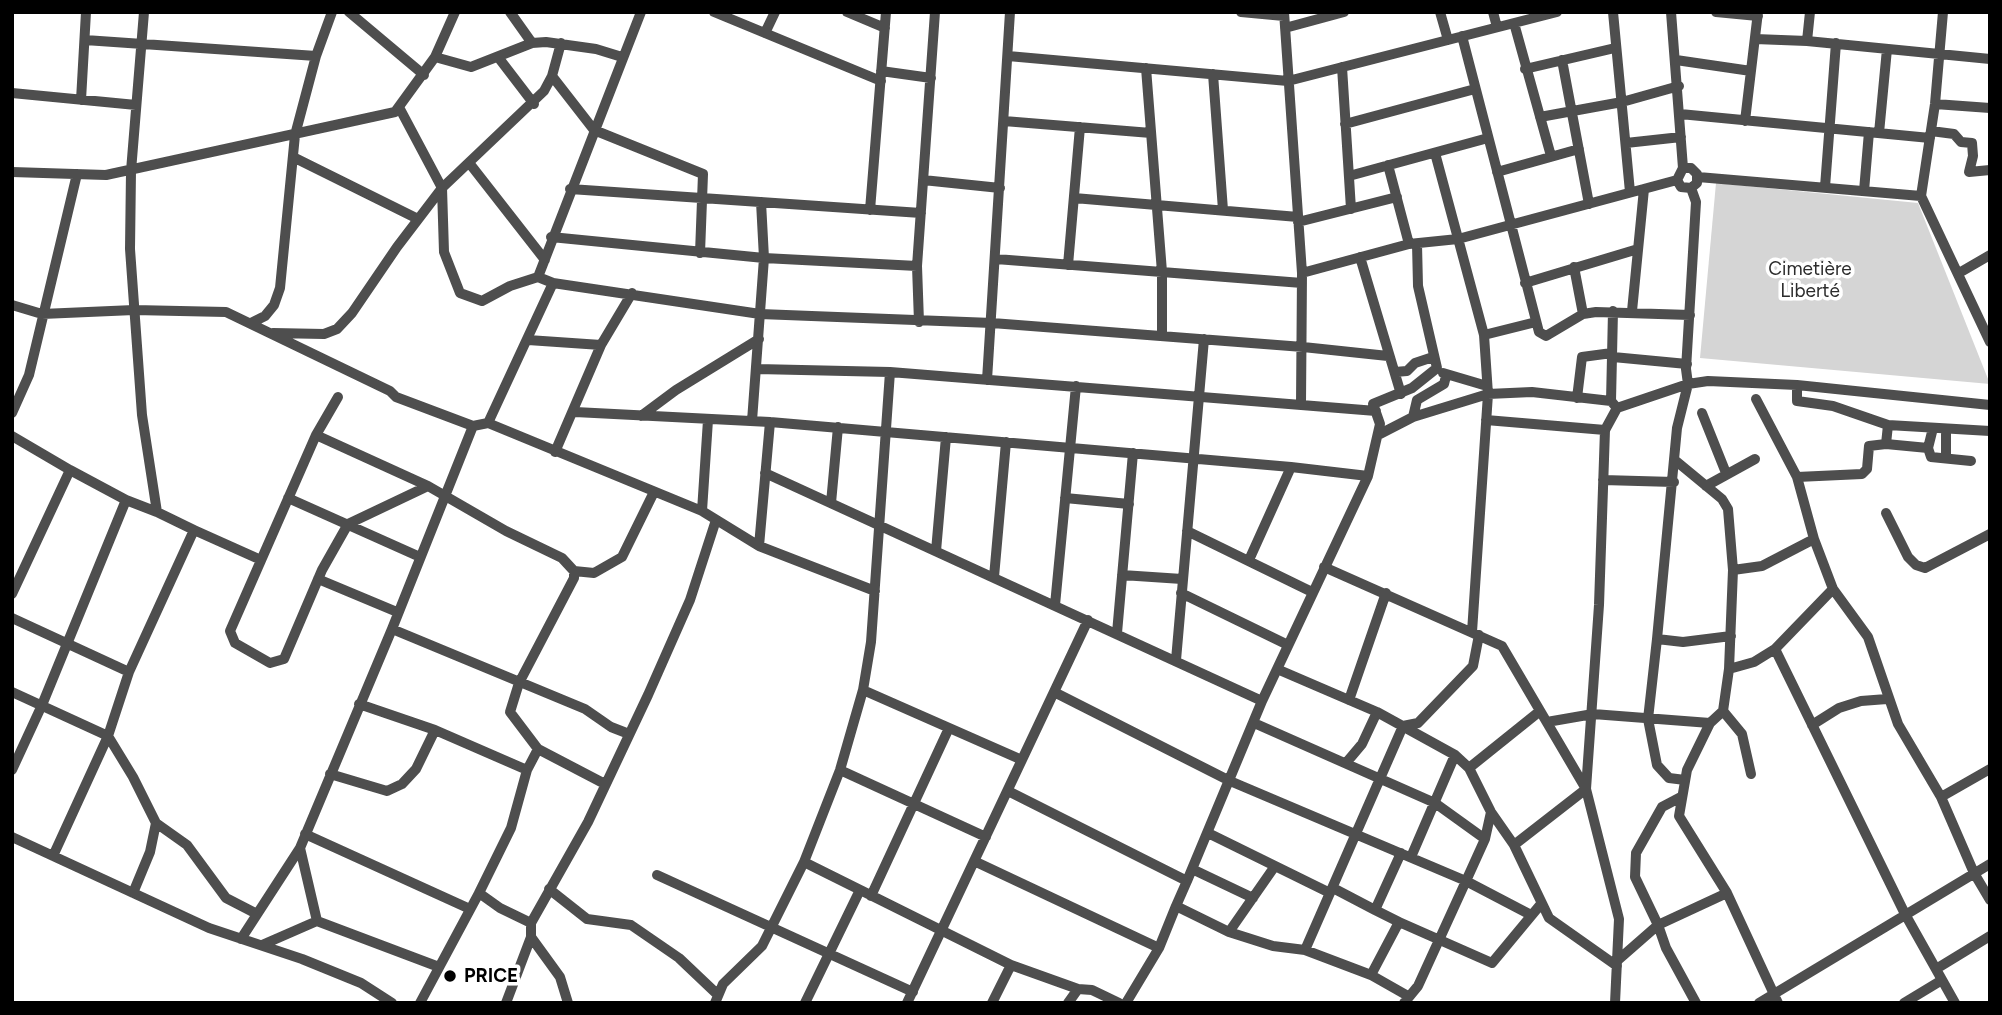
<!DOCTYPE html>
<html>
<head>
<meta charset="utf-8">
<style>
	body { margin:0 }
	#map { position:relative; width:2002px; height:1015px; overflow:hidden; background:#fff; font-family:Figtree,sans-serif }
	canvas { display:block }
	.frame { position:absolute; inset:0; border:14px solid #000; pointer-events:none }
</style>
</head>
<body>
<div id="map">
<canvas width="2002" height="1015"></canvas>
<div class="frame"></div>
</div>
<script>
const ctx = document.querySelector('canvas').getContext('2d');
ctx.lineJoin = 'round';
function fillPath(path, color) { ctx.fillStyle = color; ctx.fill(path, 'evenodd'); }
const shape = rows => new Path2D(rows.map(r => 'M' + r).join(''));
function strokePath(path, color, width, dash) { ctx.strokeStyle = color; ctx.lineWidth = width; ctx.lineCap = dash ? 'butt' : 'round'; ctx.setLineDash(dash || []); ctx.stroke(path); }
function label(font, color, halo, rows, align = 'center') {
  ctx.font = font + ' Figtree,sans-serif'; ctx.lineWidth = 7; ctx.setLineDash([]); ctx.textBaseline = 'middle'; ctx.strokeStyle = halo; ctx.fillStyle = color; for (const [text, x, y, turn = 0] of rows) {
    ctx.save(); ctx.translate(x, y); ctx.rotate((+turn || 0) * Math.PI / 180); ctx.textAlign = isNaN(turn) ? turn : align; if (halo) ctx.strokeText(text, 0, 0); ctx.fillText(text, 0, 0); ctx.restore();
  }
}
fillPath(shape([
	[1716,183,1918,203,1990,384,1700,358]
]), '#d5d5d5');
strokePath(shape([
	[349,12,424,75],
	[510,12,532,43],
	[641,12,538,277,553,283,760,314,992,323,1303,347,1388,356],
	[714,12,881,81],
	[847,12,885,28],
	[1241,12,1284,16],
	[1284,12,1302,273,1301,404],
	[1440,12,1448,40],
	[1493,12,1497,27],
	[1613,12,1630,192],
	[1671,12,1683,168,1677,180,1681,187,1691,188,1697,183,1697,174,1691,168,1683,168],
	[1716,12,1758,16],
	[1943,12,1935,104,1921,196,1990,342],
	[1514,23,1551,156],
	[1285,28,1344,12],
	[765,33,775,12],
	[1462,36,1539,332,1546,336,1583,314,1596,312,1690,315],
	[1755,39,1807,41,1810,12],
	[85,40,316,56],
	[1807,41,1990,59],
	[1008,56,1288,81,1557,12],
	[435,57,471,67,532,43,546,42,596,49,622,57],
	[498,57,534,104],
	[1562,60,1589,204],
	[1676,60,1751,71],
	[1342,67,1351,209],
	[1146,68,1162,272,1162,336],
	[1525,69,1615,48],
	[881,71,931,78],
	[1213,74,1223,210],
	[552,76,594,130,703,174,700,253],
	[12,93,136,105],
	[81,100,86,12],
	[1935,104,1990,108],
	[400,109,442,188,444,252,460,293,482,301,510,286,538,277],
	[1680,114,1930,138],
	[1540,117,1622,102,1679,86],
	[1004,121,1151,133],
	[1745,121,1758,12],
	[1345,124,1475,89],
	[1931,131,1954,134,1961,142,1972,143,1973,156,1969,172,1990,170],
	[1879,133,1887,49],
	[1626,143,1681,137],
	[1435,153,1484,335],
	[293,157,418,219],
	[470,164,545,260],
	[1388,165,1409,244],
	[12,172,106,175,395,112,435,57,455,12],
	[1497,172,1579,149],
	[1349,176,1488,138],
	[1698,177,1921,196],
	[923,180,1000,188],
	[1825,187,1836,43],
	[570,189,921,213],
	[1864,191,1869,132],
	[1074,198,1298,217],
	[870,210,886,12],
	[1298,222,1397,197],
	[551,237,764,258,917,266],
	[1360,257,1401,394],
	[996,259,1302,283],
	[1068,265,1080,127],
	[1574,267,1583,314],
	[1302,273,1409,244,1458,239,1677,180],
	[1959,273,1990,255],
	[1525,283,1638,249],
	[12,305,42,314,134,310,226,312,390,391,396,397,473,426,488,423,702,511,759,546,770,422],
	[1613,311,1611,401,1617,408,1605,430,1599,605,1586,789,1619,919,1615,1003],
	[1632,311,1644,189],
	[919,322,917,266,935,12],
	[1536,322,1484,335,1488,394,1532,392,1611,401],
	[251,323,265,316,274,305,280,288,295,135,316,56,332,12],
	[273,333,324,334,337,329,352,313,397,247,442,188,544,91,552,76,561,43],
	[528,340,601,345],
	[1613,357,1687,364],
	[757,369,890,372,1376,411],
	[1395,372,1407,371,1415,363,1433,357],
	[1443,373,1487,386],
	[987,380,1010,12],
	[1797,385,1797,401,1833,406,1888,425,1990,431],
	[338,397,316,435,230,631,235,643,270,663,284,659,322,570,348,524,428,486],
	[1577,398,1582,357,1612,353],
	[1756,399,1797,477,1814,539,1833,589,1868,637,1898,724,1941,797,1974,873,1990,900],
	[1617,408,1688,384,1686,369,1696,202,1691,188],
	[575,412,770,422,1291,467,1368,476],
	[12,413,29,375,77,174],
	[1702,413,1726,473],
	[641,416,676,390,759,339],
	[1413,417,1417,400,1444,384,1446,376],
	[1486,420,1605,430],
	[752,421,764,258,761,202],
	[488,423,553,283],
	[316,435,428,486,506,531,562,558,574,571,594,573,622,557,653,494],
	[1378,435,1413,417,1488,394,1472,632],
	[12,436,70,470,12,594],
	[1886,444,1928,448,1933,428],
	[1928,448,1931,457,1971,461],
	[555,452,601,345,632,293],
	[1946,458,1946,429],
	[1676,461,1722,499,1728,509,1733,570,1729,669,1754,662,1775,649,1833,589],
	[70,470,126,500,157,512],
	[765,473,1262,701],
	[1797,477,1862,474,1867,469,1869,446,1886,444,1888,425],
	[1603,480,1674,482],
	[1706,486,1755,459],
	[288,498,420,557],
	[1065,498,1129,504],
	[831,503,838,427],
	[702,511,708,420],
	[1886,513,1908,557,1916,565,1925,568,1990,534],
	[194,530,261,560],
	[1187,531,1312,592],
	[759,546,875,591],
	[936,551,946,437],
	[1249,560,1291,467],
	[1733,570,1762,566,1814,539],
	[1122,575,1182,579],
	[994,577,1006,442],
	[318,579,397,612],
	[1181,593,1288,645],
	[1055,605,1076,386],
	[12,618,129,672,108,736,53,856],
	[392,629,585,709,611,727,629,734],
	[1117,633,1133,453],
	[1731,636,1683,642,1657,639,1677,428,1688,384,1708,381,1797,385,1990,405],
	[1657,639,1648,719,1657,765,1669,778,1685,780],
	[1775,649,1905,914,1955,1003],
	[1176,660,1204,339],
	[1277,669,1377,712,1455,755,1469,768,1491,812,1514,845,1586,789,1502,646,1324,567],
	[129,672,194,530,157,512,142,415,130,249,131,171,144,12],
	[863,690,1022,760],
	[12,692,108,736,133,777,156,823,150,852,133,893],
	[1054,692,1230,781,1466,881,1485,839,1491,812],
	[1349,700,1386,593],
	[359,704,435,730,527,770],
	[1723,711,1742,734,1751,774],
	[1547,722,1593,714,1710,723,1723,711,1729,669],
	[1254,723,1435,803,1485,839],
	[1710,723,1687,770,1679,816,1727,893,1778,1003],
	[1812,725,1839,708,1861,701,1887,699],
	[538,749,605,784],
	[1346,763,1362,744,1377,712],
	[1469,768,1540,711],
	[12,770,42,705,126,500],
	[840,770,986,837],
	[330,774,387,791,402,784,416,769,435,730],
	[1008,791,1187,881,1262,701,1368,476,1380,424,1373,404,1412,388,1437,368,1418,286,1417,244],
	[1941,797,1990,769],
	[156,823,187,845,226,898,257,914],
	[1208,833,1330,893],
	[305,834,470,909],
	[12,837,209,928,302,959,361,983,392,1003],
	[1514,845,1549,918,1617,966],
	[300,848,317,921],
	[1411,857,1455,755],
	[974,861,1159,948],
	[804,862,1011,965,1078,989,1092,990,1119,1003],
	[1192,869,1253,898],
	[657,875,913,992],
	[1187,881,1176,906,1229,932,1273,946,1305,950,1403,726,1418,723,1473,666,1479,635],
	[1333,888,1375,910,1401,853],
	[549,889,587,919,631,925,679,958,718,995],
	[871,896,949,728],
	[1375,910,1399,922],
	[531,923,500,908,479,893,511,828,527,770,538,749,510,712,519,683,574,578,574,571],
	[1229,932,1275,866],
	[531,937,560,977,568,1003],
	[241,939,300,848,392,629,473,426],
	[262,945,317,921,439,967],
	[1305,950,1371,975,1408,996],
	[1618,960,1658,925,1635,877,1636,853,1662,807,1681,797],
	[1936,969,1990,936],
	[1371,975,1399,922,1492,963,1541,904],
	[420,1003,479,893],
	[506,1003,531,937,531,923,588,822,648,695,690,600,716,520],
	[715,1003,723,984,762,946,804,862,840,770,863,690,871,642,890,372],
	[805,1003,860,890],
	[907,1003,1088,620],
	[992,1003,1011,965],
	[1068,1003,1078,989],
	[1126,1003,1159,948,1176,906],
	[1404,1003,1418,986,1466,881,1531,915],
	[1696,1003,1666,948,1658,925,1727,893],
	[1759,1003,1990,864],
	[1904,1003,1942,980]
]), '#4e4e4e', 10);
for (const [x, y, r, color] of [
	[450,976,7,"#000"]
]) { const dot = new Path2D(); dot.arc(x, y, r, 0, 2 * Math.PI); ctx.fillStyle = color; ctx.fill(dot); strokePath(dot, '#fff', 2.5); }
label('19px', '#2c2c2c', '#fff', [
	["Cimetière",1810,269],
	["Liberté",1810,291]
]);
label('bold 19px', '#000', '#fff', [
	["PRICE",464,976]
], 'left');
</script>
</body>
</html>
